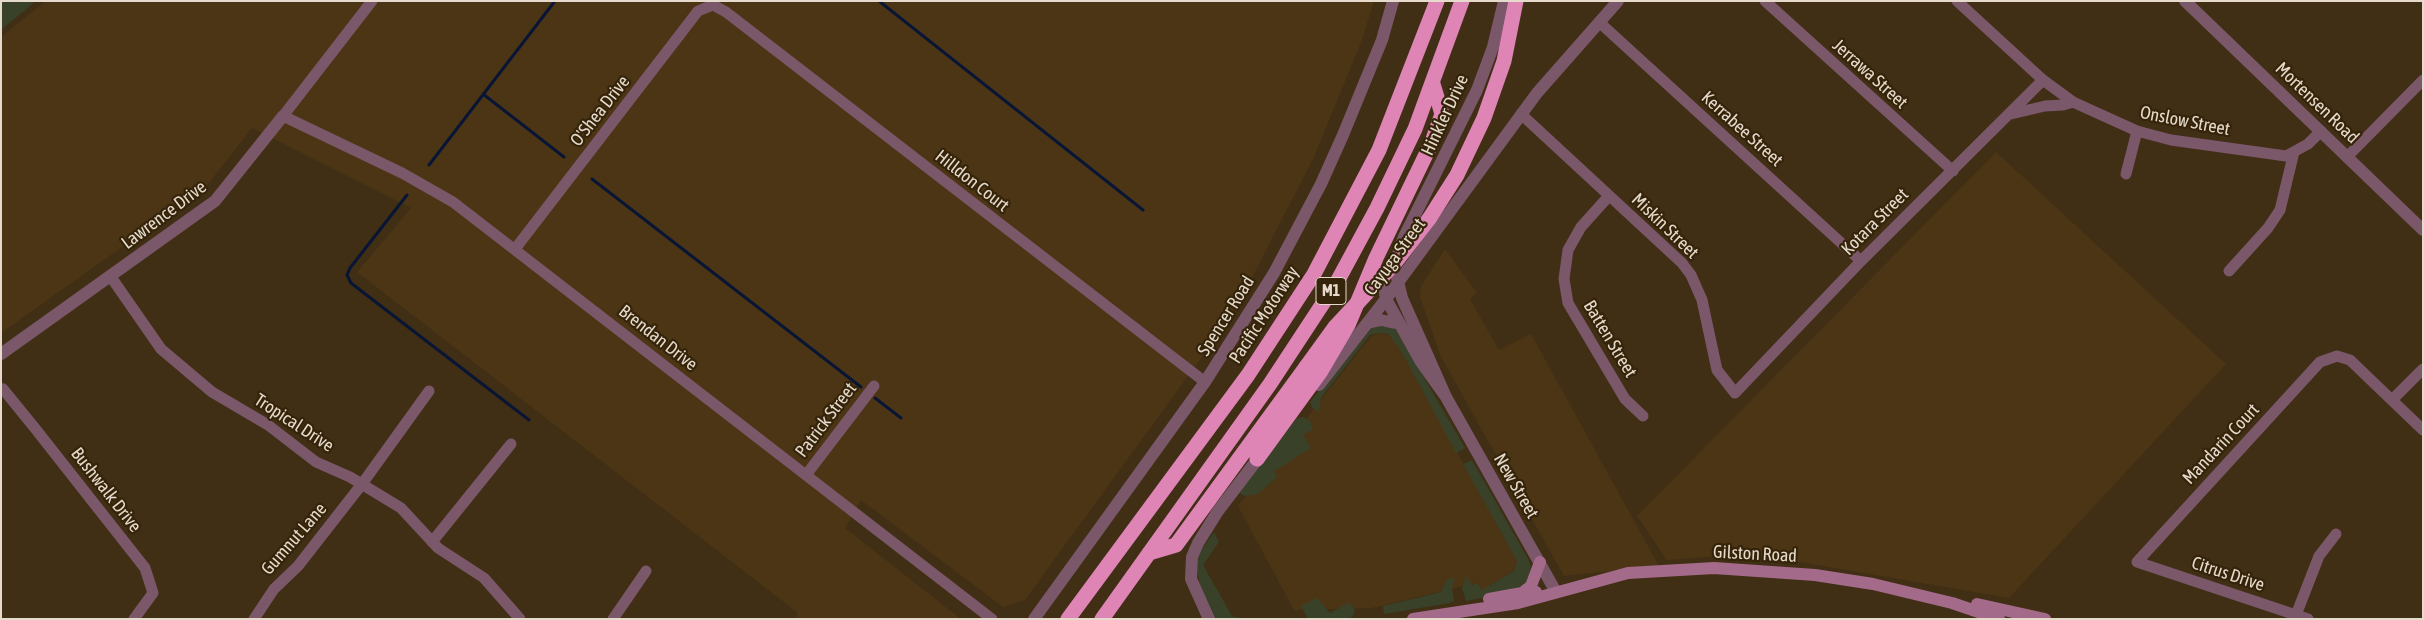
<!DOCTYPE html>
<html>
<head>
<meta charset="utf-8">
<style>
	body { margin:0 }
	#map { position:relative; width:2424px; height:620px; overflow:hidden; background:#402e15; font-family:"Asap Condensed",sans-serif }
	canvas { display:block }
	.frame { position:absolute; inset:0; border:2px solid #e5dacb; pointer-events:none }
</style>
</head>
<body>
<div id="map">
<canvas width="2424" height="620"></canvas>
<div class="frame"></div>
</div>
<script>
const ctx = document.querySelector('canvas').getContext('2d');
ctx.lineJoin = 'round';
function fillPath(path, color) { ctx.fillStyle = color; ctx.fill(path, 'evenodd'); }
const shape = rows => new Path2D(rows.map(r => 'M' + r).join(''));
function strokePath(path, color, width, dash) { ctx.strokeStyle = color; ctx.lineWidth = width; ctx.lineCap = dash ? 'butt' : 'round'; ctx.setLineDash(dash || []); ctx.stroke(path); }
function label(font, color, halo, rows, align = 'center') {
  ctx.font = font + ' "Asap Condensed",sans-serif'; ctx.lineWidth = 4.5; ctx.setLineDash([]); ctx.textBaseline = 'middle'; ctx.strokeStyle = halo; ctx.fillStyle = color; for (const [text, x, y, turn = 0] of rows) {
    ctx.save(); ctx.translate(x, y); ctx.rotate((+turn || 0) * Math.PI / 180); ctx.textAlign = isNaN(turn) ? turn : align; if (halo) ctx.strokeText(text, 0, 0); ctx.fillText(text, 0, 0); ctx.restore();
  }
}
fillPath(shape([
	[46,1,1374,1,1362,40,1314,157,1244,293,1207,350,1025,600,1003,607,861,500,845,528,961,619,795,619,798,613,357,272,411,208,252,128,204,189,1,333,1,37],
	[1996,152,2226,364,2009,598,1771,557,1721,556,1667,560,1637,516],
	[1445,249,1477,293,1470,299,1499,350,1531,334,1659,566,1564,576,1441,357,1420,297,1421,286],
	[1380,333,1391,336,1401,351,1517,561,1514,570,1482,591,1476,583,1372,608,1294,610,1238,506,1360,350,1372,336]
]), '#4c3515');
fillPath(shape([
	[1,1,36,1,1,30],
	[1374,325,1393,328,1397,331,1465,448,1456,453,1401,351,1388,334,1379,333,1370,335,1321,398,1319,412,1312,408,1310,402,1366,330],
	[1304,417,1310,421,1313,429,1303,435,1311,448,1274,471,1277,477,1258,494,1244,496,1238,492,1297,418],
	[1472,460,1528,559,1531,567,1529,580,1512,592,1466,601,1462,588,1466,576,1472,585,1477,583,1482,590,1514,571,1517,561,1463,464],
	[1214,532,1219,542,1203,565,1232,616,1244,619,1216,619,1200,586,1197,569,1199,553],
	[1454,577,1452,587,1454,601,1450,603,1384,614,1383,606,1441,592,1446,581],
	[1317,598,1330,613,1348,603,1353,606,1355,611,1353,616,1349,619,1308,619,1301,606]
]), '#394129');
strokePath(shape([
	[879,1,1143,210],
	[483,94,564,157],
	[429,165,555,1],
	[592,179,861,387],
	[407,195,350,268,347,275,351,283,529,420],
	[875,398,901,418]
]), '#091534', 3);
strokePath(shape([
	[372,1,283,116,402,173,453,202,992,619],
	[1765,1,1953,171],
	[1957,1,2043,80,2073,102,2137,131,2171,140,2286,156,2308,144,2321,131],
	[1599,22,1861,261],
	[1521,114,1682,263,1691,275,1702,300,1717,370,1735,393,1861,261,2043,80],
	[2011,114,2045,106,2063,105,2073,102],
	[2347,157,2423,80],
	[2126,174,2137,131],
	[1608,197,1581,227,1568,250,1564,279,1568,303,1625,399,1643,416],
	[515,249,698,11,713,5,726,12,1205,382],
	[2229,271,2268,228,2280,210,2294,152],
	[111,277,161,349,212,392,268,425,316,462,350,477,401,508,438,548,484,578,520,619],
	[1,390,3,389,34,427,145,568,153,593,134,619],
	[2392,400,2423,369],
	[806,475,874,386],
	[432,542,511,444],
	[2296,615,2319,556,2336,534],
	[254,619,274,589,298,566,362,484,429,391],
	[613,619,646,571],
	[2308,619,2137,562,2320,362,2337,356,2350,360,2423,430]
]), '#7b576a', 11);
strokePath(shape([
	[2185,1,2423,230],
	[1397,257,1404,237,1477,90,1493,47,1504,1],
	[1385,270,1383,282,1386,299,1421,362,1446,397,1556,592],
	[1397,277,1402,298,1446,397],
	[1367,323,1381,320,1400,324],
	[1,354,215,201,283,116],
	[1319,385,1386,299,1537,93,1618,1],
	[1034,619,1205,382,1274,273,1321,184,1343,135,1382,40,1393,1],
	[1209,619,1191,579,1192,557,1198,543,1218,511,1263,452]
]), '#7b576a', 12);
strokePath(shape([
	[1522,593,1531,586,1540,562],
	[1489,599,1522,593,1536,592],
	[1977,604,2045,619],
	[1413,619,1518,603,1628,573,1714,568,1815,575,1873,584,1952,603,1999,619]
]), '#a36a89', 12);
strokePath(shape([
	[1429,219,1457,175,1484,118,1504,61,1516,1],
	[1257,459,1321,371,1348,325,1376,258,1432,142,1442,114,1433,84],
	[1149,553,1176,545,1306,367],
	[1068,619,1248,375,1314,274,1379,150,1437,1],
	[1102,619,1270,384,1337,282,1377,208,1415,129,1462,1]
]), '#de85b6', 15);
strokePath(shape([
	[1306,367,1335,327,1394,264,1429,219]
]), '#de85b6', 15);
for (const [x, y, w] of [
	[1331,291,30]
]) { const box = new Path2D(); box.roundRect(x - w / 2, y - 13.5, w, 27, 4); ctx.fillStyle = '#35240a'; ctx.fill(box); strokePath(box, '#e5dacb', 1); }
label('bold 16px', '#e5dacb', null, [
	["M1",1331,291]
]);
label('18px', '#e5dacb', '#35240a', [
	["Jerrawa Street",1870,74,42],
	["Mortensen Road",2317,103,44],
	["O'Shea Drive",600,111,-52],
	["Hinkler Drive",1445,115,-65],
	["Onslow Street",2185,121,11],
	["Kerrabee Street",1742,129,42],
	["Hilldon Court",972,181,38],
	["Lawrence Drive",164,215,-37],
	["Kotara Street",1875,222,-45],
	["Miskin Street",1665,226,44],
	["Cayuga Street",1395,257,-54],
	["Pacific Motorway",1264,315,-57],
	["Spencer Road",1226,316,-58],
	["Brendan Drive",658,338,38],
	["Batten Street",1610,339,59],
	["Patrick Street",826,420,-53],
	["Tropical Drive",294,423,33],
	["Mandarin Court",2221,444,-47],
	["New Street",1516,486,60],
	["Bushwalk Drive",106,490,52],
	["Gumnut Lane",294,539,-49],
	["Gilston Road",1755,554,3],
	["Citrus Drive",2228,574,18]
]);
</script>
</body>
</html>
